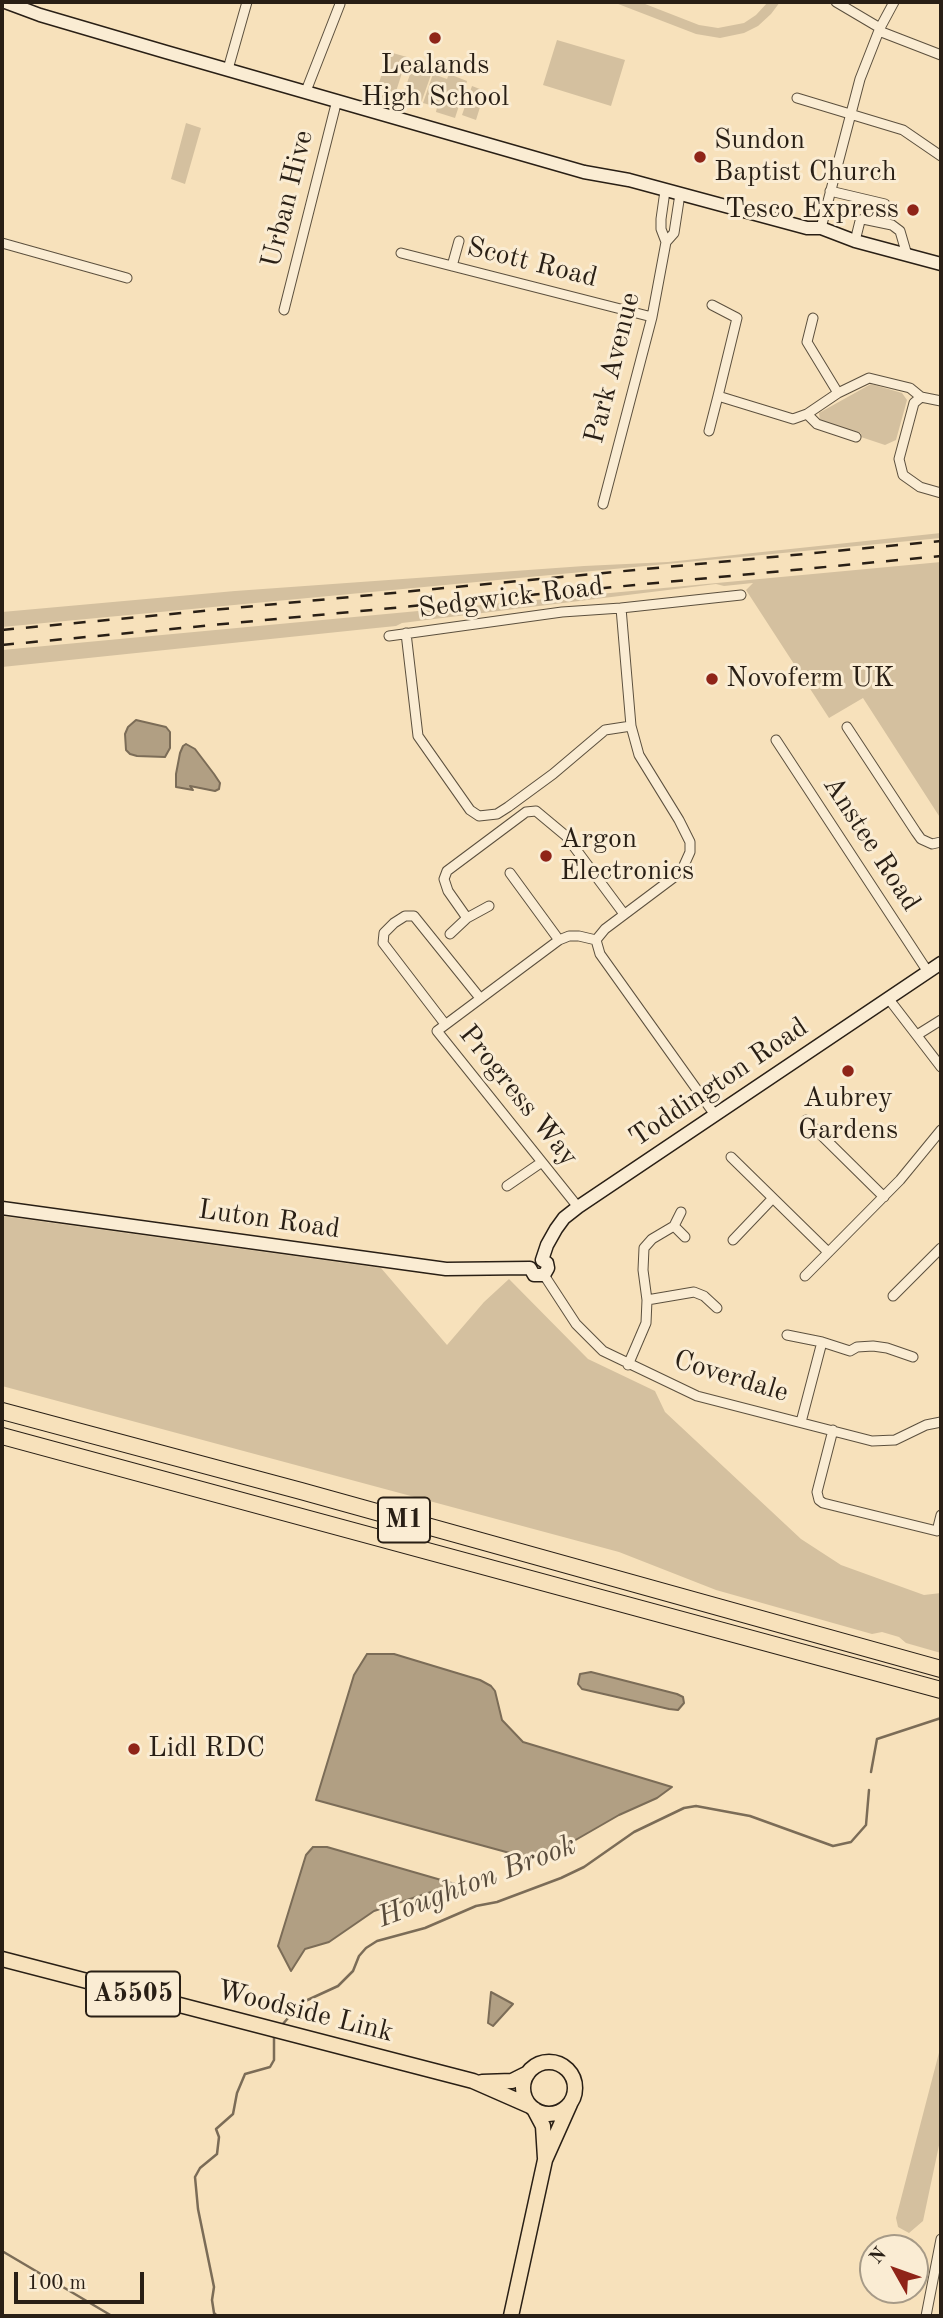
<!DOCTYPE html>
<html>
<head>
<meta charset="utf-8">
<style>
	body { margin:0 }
	#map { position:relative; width:943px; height:2318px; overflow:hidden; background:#f7e1bb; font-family:"Old Standard TT",serif }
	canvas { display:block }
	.frame { position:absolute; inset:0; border:4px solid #291f15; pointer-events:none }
	.north { position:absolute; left:859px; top:2234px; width:70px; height:70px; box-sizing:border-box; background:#faecd3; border:2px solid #a69a87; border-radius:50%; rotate:310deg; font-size:19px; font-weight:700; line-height:28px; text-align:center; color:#291f15 }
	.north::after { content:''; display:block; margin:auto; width:24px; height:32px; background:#8f2418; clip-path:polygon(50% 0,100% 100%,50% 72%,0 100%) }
	.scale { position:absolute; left:14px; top:2272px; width:130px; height:32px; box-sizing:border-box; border:4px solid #291f15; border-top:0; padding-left:9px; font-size:21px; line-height:24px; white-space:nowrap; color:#291f15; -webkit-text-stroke:5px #faecd3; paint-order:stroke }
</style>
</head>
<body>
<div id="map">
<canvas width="943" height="2318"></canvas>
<div class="frame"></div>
<div class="north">N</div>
<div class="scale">100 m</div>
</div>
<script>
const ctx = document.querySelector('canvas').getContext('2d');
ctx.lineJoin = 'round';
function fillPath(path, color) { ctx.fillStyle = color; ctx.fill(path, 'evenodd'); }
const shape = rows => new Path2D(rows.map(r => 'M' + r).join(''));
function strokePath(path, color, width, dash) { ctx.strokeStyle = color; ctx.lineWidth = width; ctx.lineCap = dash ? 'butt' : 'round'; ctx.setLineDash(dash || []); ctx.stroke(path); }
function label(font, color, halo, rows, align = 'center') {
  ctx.font = font + ' "Old Standard TT",serif'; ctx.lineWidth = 6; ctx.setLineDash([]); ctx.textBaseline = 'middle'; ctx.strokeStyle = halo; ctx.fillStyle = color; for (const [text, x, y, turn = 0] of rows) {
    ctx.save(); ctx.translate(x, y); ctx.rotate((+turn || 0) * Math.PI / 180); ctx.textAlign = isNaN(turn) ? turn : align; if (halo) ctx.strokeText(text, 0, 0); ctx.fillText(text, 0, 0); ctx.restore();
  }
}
fillPath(shape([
	[613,2,640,2,699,25,718,28,744,23,756,15,768,2,780,2,771,14,758,26,744,33,720,38,696,34],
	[557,40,625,60,611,106,543,85],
	[389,52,407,57,393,101,375,95],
	[414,63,433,69,420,106,401,100],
	[433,74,447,79,449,74,467,81,455,118,436,112,437,107,423,103],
	[472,86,485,91,476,120,462,115],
	[186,123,201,128,185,184,171,179],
	[871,384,902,393,907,400,896,440,885,445,861,437,861,433,820,421,819,413],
	[941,533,941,538,2,627,2,612,235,591,584,566,668,562],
	[941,562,941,819,863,698,829,718,746,590,753,583,724,586,716,584,402,623,396,626,376,628,2,667,2,650],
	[2,1216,381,1268,447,1345,484,1302,509,1279,588,1359,655,1391,665,1412,801,1539,841,1565,924,1595,941,1593,941,1653,906,1643,899,1637,882,1632,872,1634,716,1590,619,1552,2,1386],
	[941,2045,941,2136,923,2221,909,2233,898,2227,896,2218]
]), '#d4c09f');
const water = shape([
	[136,720,166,727,170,732,170,748,165,757,137,756,130,754,126,750,125,734,128,727,136,720],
	[186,744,195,749,214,774,220,783,219,789,215,791,190,786,193,790,176,787,176,774,180,753,183,746,186,744],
	[367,1654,394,1654,480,1680,491,1686,495,1691,502,1720,523,1742,672,1787,657,1798,619,1815,539,1861,316,1800,354,1675,367,1654],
	[591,1672,677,1694,683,1697,684,1703,678,1710,669,1709,582,1689,578,1684,580,1674,591,1672],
	[313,1847,327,1847,455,1884,374,1911,329,1942,305,1949,291,1971,278,1946,306,1855,313,1847],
	[491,1992,513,2004,493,2026,488,2023,491,1992]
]);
fillPath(water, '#b19f83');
strokePath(water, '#7b6c57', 2);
strokePath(shape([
	[871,1772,877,1739,941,1718],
	[282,2025,301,2003,338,1986,353,1971,359,1956,366,1948,377,1941,425,1928,476,1906,497,1902,561,1878,584,1867,634,1832,684,1808,696,1806,750,1816,833,1846,851,1842,866,1825,869,1790],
	[2,2251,112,2316],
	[217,2316,214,2313,212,2300,214,2287,198,2209,195,2177,200,2168,217,2154,219,2137,216,2129,233,2114,237,2093,245,2074,270,2067,274,2060,274,2035]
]), '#7b6c57', 2.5);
const street = shape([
	[836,2,880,28],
	[879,31,941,55],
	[228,69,247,2],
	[306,91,340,4],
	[797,98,903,130,941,156],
	[665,191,661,219,661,229,666,242],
	[830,191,885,204],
	[821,228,860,79,880,28,894,2],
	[855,241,860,221,863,219,892,225,900,231,907,255],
	[2,243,127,278],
	[401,253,652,317],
	[452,266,459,241],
	[712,305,737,318,718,396,793,419,807,414,838,393,869,378,910,388,921,397],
	[284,310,337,100],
	[813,318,807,342,838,393],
	[941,401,921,397,914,403,899,459,903,475,920,487,941,493],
	[807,414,817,424,856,437],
	[709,431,718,396],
	[603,504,652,317,666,242,674,233,680,194],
	[406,633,418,736,470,810,479,816,497,814,508,807,553,774,605,730,631,726],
	[389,636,562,612,621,608],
	[847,727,916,832,921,839,932,844,941,842],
	[776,740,928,972],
	[510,873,559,940],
	[489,906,467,918,448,891,444,879,447,871,526,812,536,811,566,836,624,914],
	[450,934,467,918],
	[888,998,941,1067],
	[445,1024,383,943,384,933,394,923,405,916,414,916,480,998],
	[917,1035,941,1020],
	[715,1115,600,954,596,940,605,929,681,872,690,852,690,842,679,820,639,755,631,726,621,608,741,595],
	[806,1120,884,1197],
	[731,1157,828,1252],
	[507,1186,542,1162],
	[578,1207,437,1031,559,940,569,936,579,936,596,940],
	[674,1226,681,1212],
	[733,1240,773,1198],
	[544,1275,576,1324,603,1351,697,1396,872,1441,895,1440,926,1425,941,1422],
	[805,1276,900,1180,941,1130],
	[893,1296,941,1248],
	[647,1300,694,1292,704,1296,717,1308],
	[787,1335,822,1342,850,1351,857,1347,873,1346,887,1348,913,1357],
	[628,1365,646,1323,647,1300,643,1270,644,1248,652,1239,674,1226,685,1237],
	[801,1422,822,1342],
	[833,1430,817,1492,819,1500,823,1503,937,1531,941,1515],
	[926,2316,941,2239]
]);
const secondary = shape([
	[5,2,40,15,166,52,584,172,629,180,807,228,821,228,855,241,941,264],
	[2,1208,446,1269,530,1268],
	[542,1260,547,1245,556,1229,564,1218,578,1207,941,963],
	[530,1268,534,1275,544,1275,548,1268,547,1263,542,1260]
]);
const primary = shape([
	[2,1959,473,2081,530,2106],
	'523 2088a26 26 0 1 1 52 0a26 26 0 1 1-52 0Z',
	[482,2082,512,2081,528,2073],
	[534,2109,543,2126,545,2158],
	[511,2316,545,2160,570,2104]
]);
const highway = shape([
	[2,1411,301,1491,941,1669],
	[2,1436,941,1690]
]);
strokePath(street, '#5c503e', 11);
strokePath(secondary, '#291f15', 15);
strokePath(primary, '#291f15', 17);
strokePath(highway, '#291f15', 18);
strokePath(street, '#faecd3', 9);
strokePath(secondary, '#faecd3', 12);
strokePath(primary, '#f7e1bb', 14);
strokePath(highway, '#f7e1bb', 16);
strokePath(shape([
	[2,630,941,541],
	[2,645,941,556]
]), '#291f15', 2.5, [12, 12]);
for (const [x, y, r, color] of [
	[435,38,7,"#8f2418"],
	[700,157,7,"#8f2418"],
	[913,210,7,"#8f2418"],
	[712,679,7,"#8f2418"],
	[546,856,7,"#8f2418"],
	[848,1071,7,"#8f2418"],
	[134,1749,7,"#8f2418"]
]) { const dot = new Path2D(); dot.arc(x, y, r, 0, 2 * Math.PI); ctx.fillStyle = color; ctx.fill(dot); strokePath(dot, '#faecd3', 2.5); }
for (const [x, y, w] of [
	[404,1520,52],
	[133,1994,94]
]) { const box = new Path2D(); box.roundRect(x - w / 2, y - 22.5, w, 45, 5); ctx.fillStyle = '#faecd3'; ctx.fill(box); strokePath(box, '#291f15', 2); }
label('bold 26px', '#291f15', null, [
	["M1",404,1520],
	["A5505",133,1994]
]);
label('28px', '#291f15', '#faecd3', [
	["Lealands",435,66,"center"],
	["High School",435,98,"center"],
	["Sundon",714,141],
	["Baptist Church",714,173],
	["Tesco Express",899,210,"right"],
	["Novoferm UK",726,679],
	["Argon",560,840],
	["Electronics",560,872],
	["Aubrey",848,1099,"center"],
	["Gardens",848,1131,"center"],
	["Lidl RDC",148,1749]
], 'left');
label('28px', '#291f15', '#faecd3', [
	["Urban Hive",288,199,-76],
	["Scott Road",532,263,14],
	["Park Avenue",613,368,-76],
	["Sedgwick Road",511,598,-7],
	["Anstee Road",871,844,57],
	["Toddington Road",719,1083,-34],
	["Progress Way",518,1096,51],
	["Luton Road",269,1220,8],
	["Coverdale",731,1377,17],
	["Woodside Link",305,2012,14]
]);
label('italic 30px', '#594c3c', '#faecd3', [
	["Houghton Brook",477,1882,-21]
]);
</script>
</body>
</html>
